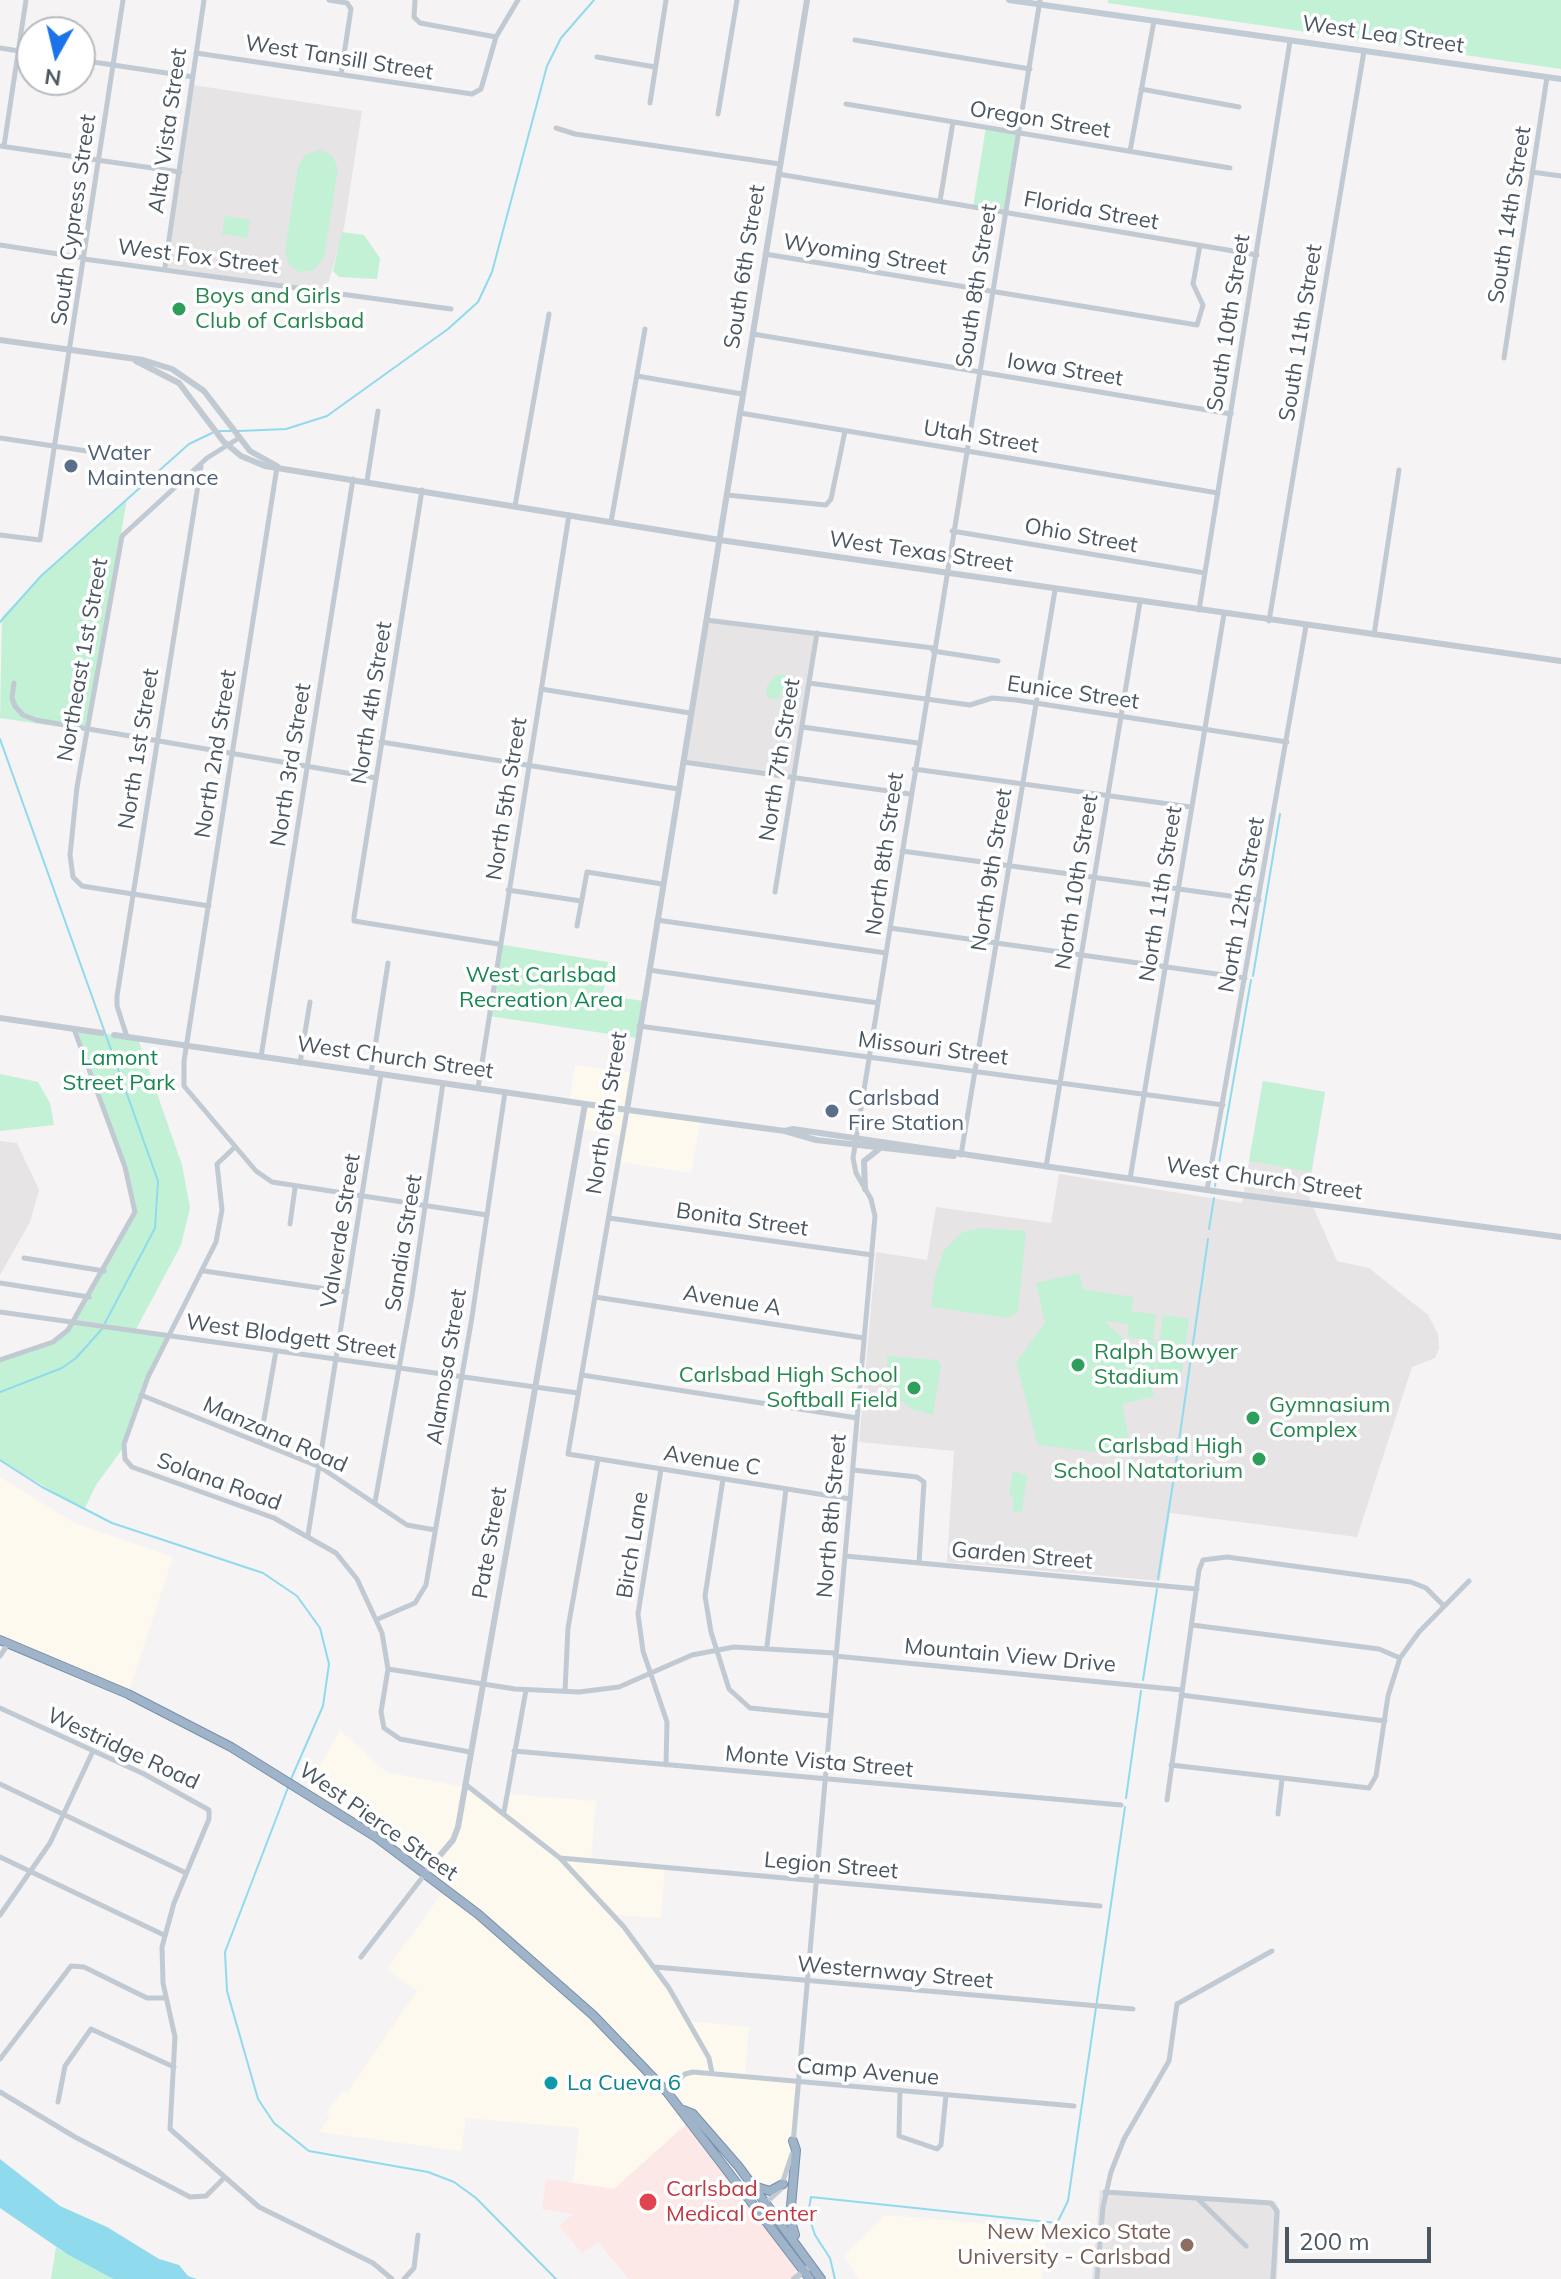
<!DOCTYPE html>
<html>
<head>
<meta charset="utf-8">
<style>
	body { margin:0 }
	#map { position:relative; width:1561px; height:2279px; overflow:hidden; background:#f5f3f3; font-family:Mulish,sans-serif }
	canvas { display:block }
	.north { position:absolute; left:16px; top:16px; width:80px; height:80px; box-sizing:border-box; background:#fff; border:2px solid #b7bbc0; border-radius:50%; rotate:188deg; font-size:22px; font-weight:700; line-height:32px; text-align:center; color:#4a5661 }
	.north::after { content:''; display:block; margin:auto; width:28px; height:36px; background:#1a73e8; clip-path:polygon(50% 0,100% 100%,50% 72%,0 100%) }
	.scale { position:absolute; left:1285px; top:2227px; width:146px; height:36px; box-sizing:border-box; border:4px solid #4a5661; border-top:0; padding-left:10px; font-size:24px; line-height:28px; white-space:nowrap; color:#4a5661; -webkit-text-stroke:6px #fff; paint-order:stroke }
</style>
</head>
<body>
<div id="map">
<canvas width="1561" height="2279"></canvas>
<div class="north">N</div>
<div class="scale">200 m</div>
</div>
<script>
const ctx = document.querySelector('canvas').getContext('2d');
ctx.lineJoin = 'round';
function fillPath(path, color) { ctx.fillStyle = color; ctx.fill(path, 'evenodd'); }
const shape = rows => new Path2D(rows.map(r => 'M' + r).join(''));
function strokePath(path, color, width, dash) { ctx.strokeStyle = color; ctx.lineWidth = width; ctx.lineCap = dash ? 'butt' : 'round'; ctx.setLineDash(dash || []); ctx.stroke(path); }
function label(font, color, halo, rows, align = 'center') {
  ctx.font = font + ' Mulish,sans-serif'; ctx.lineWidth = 7; ctx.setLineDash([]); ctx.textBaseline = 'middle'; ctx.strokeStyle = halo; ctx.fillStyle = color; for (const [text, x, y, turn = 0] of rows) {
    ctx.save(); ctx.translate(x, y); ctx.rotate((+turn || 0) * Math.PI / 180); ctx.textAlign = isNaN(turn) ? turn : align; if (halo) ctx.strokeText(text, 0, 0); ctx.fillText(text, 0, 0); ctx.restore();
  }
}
fillPath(shape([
	[575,1065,631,1073,628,1110,701,1119,691,1173,619,1162,623,1136,581,1129,585,1104,569,1102],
	[0,1477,75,1523,173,1557,128,1694,0,1640],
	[340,1730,386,1772,464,1787,503,1811,507,1794,596,1801,591,1861,665,1867,661,1918,616,1915,655,1967,688,2021,749,2027,745,2076,799,2081,792,2158,788,2173,774,2190,753,2184,693,2115,689,2122,614,2189,573,2183,579,2128,466,2118,461,2151,319,2132,330,2117,326,2113,342,2091,347,2093,417,1991,387,1969,445,1889,306,1792],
	[886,2215,1046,2229,1042,2279,858,2279,844,2256]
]), '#fdf9ef');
fillPath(shape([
	[193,85,362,111,344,228,326,291,165,267],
	[706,620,817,633,794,778,682,761],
	[1263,1081,1325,1092,1308,1195,1337,1261,1369,1268,1428,1315,1438,1334,1439,1348,1435,1358,1412,1367,1357,1537,1170,1513,1160,1581,947,1562,954,1451,859,1442,876,1252,927,1260,936,1207,1051,1223,1059,1174,1242,1203],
	[0,1141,17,1143,39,1190,30,1222,0,1275],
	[1100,2190,1275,2201,1280,2211,1277,2279,1092,2279]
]), '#e6e4e5');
fillPath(shape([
	[689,2122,804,2271,794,2279,629,2279,598,2242,582,2253,559,2226,573,2214,542,2209,546,2179,614,2189]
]), '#fce8e6');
fillPath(shape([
	[1108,0,1561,0,1561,69,1108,3],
	[986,127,1020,133,1005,212,973,207],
	[320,150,332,155,338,169,324,257,314,270,299,272,289,265,285,251,298,167,305,155],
	[225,216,250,220,247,238,222,234],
	[342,232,364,235,380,258,377,279,339,277,333,271],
	[127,499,87,731,0,718,2,617,41,576],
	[777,674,793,676,792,688,784,689,778,699,770,699,766,693,767,686],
	[498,944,608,962,603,995,643,1001,636,1038,489,1016],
	[74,1029,138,1039,182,1165,190,1208,181,1245,135,1331,169,1336,151,1369,123,1448,96,1485,84,1510,0,1460,0,1360,44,1346,64,1335,134,1218,132,1191],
	[0,1074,38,1082,50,1103,54,1125,0,1131],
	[1263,1081,1325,1092,1311,1172,1249,1161],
	[981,1228,1026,1231,1018,1312,1007,1318,931,1307,934,1281,944,1250,963,1232],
	[1079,1273,1083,1289,1133,1297,1131,1311,1156,1314,1153,1341,1127,1337,1129,1324,1104,1321,1129,1344,1139,1360,1138,1367,1141,1367,1145,1341,1158,1343,1154,1370,1146,1369,1154,1396,1122,1404,1132,1456,1038,1445,1016,1363,1045,1323,1036,1283],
	[1163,1315,1189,1319,1182,1372,1156,1369],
	[887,1356,937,1360,941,1365,933,1415,912,1409,899,1399,888,1379],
	[1013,1471,1027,1476,1022,1511,1013,1512,1013,1497,1009,1494],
	[56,2247,67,2254,113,2279,51,2279]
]), '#c3f1d5');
fillPath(shape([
	[0,2159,60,2206,107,2227,159,2259,179,2265,188,2276,197,2279,113,2279,67,2254,0,2208]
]), '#90daee');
strokePath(shape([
	[218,431,232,431],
	[238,431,286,429,327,416,448,329,478,302,492,272,547,66,561,38,594,0],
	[0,622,41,576,189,444,212,433],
	[0,739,158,1181,155,1228,105,1323],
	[1253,976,1280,814],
	[1215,1186,1251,980],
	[1209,1229,1214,1198],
	[0,1392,62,1368,76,1358,102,1329],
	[0,1460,42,1487,112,1523,263,1573,297,1596,320,1628,329,1664,323,1706,291,1779],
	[1176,1462,1208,1239],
	[1158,1579,1175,1470],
	[1143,1680,1157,1589],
	[289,1785,225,1952,227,1991,258,2099,274,2123,309,2151,428,2172,454,2182,476,2198,556,2279],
	[1126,1798,1141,1691],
	[835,2279,830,2258,815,2235,808,2214,811,2197,1057,2223,1068,2201,1125,1807]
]), '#90daee', 2);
const trunk = shape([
	[0,1640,128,1694,231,1747,376,1837,478,1914,593,2015,667,2092,810,2279],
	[683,2110,693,2114,739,2167,821,2279],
	[793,2141,796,2150,790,2218,795,2235],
	[757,2187,770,2191,783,2184]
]);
strokePath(trunk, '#7690ad', 10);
strokePath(shape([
	[329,0,347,3,351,9,341,74],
	[415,0,414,17,420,23,496,37],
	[855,40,1030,69],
	[0,48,32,53],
	[196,53,472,94,481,89,496,37,518,0],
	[597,57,655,67],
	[80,60,193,77],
	[1141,89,1239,107],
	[650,103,666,0],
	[846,104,1230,168],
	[718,114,737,0],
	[556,128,575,134,780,164],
	[0,146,180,172],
	[4,146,26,0],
	[1130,151,1154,21],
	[1532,172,1561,176],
	[778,174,1257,255],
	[940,201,953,122],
	[0,245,84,258],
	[765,254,1197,325,1203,305,1193,284,1200,245],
	[84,259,451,309],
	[165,267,204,0],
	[753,334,1231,414],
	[1504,358,1547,77],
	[637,376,742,394],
	[740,413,1218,493],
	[0,438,127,457],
	[277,467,184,1061,184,1086,256,1171,272,1182,487,1215],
	[367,481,378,411],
	[422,490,354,917,354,921,498,944],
	[727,495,826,505,831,499,845,431],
	[515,506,549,314],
	[611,522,645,329],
	[952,531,1205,573],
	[0,535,40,540,123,0],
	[1199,610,1290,41],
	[706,620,933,648],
	[1269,621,1364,51],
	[1374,635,1399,470],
	[933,651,998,661],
	[14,683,12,698,15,706,23,715,36,720,376,778],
	[809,683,970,705,992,698,1016,700,1287,742],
	[541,689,690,713],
	[802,727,918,743],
	[381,742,678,789],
	[683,762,910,794],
	[914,769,1191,807],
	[902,851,1259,900],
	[508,890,581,901],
	[775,892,817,633],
	[209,906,82,886,73,877,70,855,77,787,122,536,207,458,239,438],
	[657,920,886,953],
	[577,926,587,872,662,884],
	[890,928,1245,978],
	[649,970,878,1003],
	[639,1026,1223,1105],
	[127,1037,117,1006,117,996,201,466],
	[261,1057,353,479],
	[300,1063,310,1002],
	[371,1073,388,963],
	[478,1088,569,515],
	[627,1110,568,1454,850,1499],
	[235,1147,217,1164,222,1210,216,1242,148,1377,124,1444,125,1459,132,1467,274,1518,336,1553,357,1579,382,1633,388,1669,381,1712,384,1728,400,1739,470,1752],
	[961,1155,1055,590],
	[1046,1167,1140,602],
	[1130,1179,1224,614],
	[1207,1190,1306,626],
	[609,1218,872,1255],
	[290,1224,295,1188],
	[24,1258,104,1271],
	[204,1271,347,1292],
	[0,1283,89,1297],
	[595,1297,864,1338],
	[0,1312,578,1393],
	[0,1360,53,1342,68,1330,135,1212,125,1167,74,1029],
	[582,1375,857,1418],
	[141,1395,320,1467,407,1525,435,1530],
	[260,1442,276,1351],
	[661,1469,638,1614,643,1651,667,1722,666,1765],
	[853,1470,917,1477,924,1482,919,1563],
	[723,1479,705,1596,711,1632,729,1689,750,1708,830,1716],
	[375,1502,412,1296,443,1083],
	[308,1535,381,1074],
	[845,1556,1197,1589],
	[378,1619,415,1603,426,1585,472,1317,505,1092],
	[1192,1625,1379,1649,1400,1658],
	[767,1646,786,1489],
	[0,1656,8,1644],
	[835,1656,1182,1690],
	[388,1669,515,1689,579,1692,619,1687,692,1655,734,1647,835,1653],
	[565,1691,568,1628,598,1459],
	[1181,1695,1385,1721],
	[0,1708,144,1774,209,1810,209,1819,174,1903,162,1947,163,1983,175,2037,170,2129,259,2207,373,2263,392,2279],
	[514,1751,1121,1805],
	[1171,1765,1369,1788,1376,1776,1388,1696,1400,1658,1419,1632,1469,1581],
	[0,1784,186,1873],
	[465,1784,560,1858,624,1927,669,1988,709,2058,712,2073],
	[1167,1800,1199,1570,1203,1560,1227,1557,1411,1582,1426,1588,1444,1606],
	[504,1812,526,1690],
	[1278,1814,1282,1779],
	[0,1857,164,1935],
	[560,1858,1100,1906],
	[0,1915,50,1843,93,1751],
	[361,1957,425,1874],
	[655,1967,1133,2009],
	[0,2059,71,1966,84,1967,147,1998,166,1998],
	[900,2090,899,2136,937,2149,941,2145,946,2095],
	[667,2091,685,2074,693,2072,1074,2106],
	[0,2092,75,2137,190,2197,206,2196,225,2177],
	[58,2102,65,2066,91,2029,174,2067],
	[793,2144,875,1216,871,1199,856,1173,853,1158,1040,0],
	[1105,2192,1271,2203,1277,2211,1273,2279],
	[1198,2199,1246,2246],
	[759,2209,780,2190,792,2154],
	[404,2279,414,2268,418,2235],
	[1097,2279,1103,2207,1111,2172,1124,2139,1169,2061,1177,2004,1272,1951]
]), '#c1cad2', 5);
strokePath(shape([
	[0,340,143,360,172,369,204,391,250,451,277,466],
	[136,361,179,383,223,441,241,456,265,466,720,540,1561,661],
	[0,1018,102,1033],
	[114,1035,606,1107,785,1131,793,1129,1234,1194,1561,1237],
	[627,1110,807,0],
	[785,1131,816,1140,954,1156],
	[865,1189,864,1161,878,1150],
	[425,1873,453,1840,458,1827,585,1104],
	[794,2279,807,2269]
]), '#c1cad2', 6);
strokePath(shape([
	[1009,0,1561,79]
]), '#c1cbd6', 6);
strokePath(trunk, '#9fb4c9', 8);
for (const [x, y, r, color] of [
	[179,309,8,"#2e9e5b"],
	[71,466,8,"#5c6f8a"],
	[832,1111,8,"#5c6f8a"],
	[1078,1365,8,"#2e9e5b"],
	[914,1388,8,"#2e9e5b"],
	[1253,1418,8,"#2e9e5b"],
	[1259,1459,8,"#2e9e5b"],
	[551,2083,8,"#0f9aa8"],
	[648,2202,10,"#e0444e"],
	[1187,2245,8,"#8d6e63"]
]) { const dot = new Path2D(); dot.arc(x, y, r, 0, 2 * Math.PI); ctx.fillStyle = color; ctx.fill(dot); strokePath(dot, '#fff', 3); }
label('22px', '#4a5661', '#fff', [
	["West Lea Street",1383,35,8],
	["West Tansill Street",339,58,9],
	["Oregon Street",1040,120,9],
	["Alta Vista Street",168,131,-82],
	["Florida Street",1091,211,10],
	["South 14th Street",1510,215,-81],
	["South Cypress Street",74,220,-82],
	["Wyoming Street",865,255,9],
	["West Fox Street",198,257,7],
	["South 6th Street",745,267,-81],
	["South 8th Street",977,286,-81],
	["South 10th Street",1229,323,-81],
	["South 11th Street",1301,333,-81],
	["Iowa Street",1065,370,9],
	["Utah Street",981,437,9],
	["Ohio Street",1081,536,10],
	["West Texas Street",921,552,8],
	["Northeast 1st Street",83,660,-80],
	["Eunice Street",1073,693,8],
	["North 4th Street",372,703,-81],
	["North 1st Street",139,749,-81],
	["North 2nd Street",216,754,-81],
	["North 7th Street",780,760,-81],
	["North 3rd Street",291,765,-81],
	["North 5th Street",507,799,-81],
	["North 8th Street",885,854,-82],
	["North 9th Street",992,870,-81],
	["North 10th Street",1077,882,-81],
	["North 11th Street",1161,894,-81],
	["North 12th Street",1242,905,-80],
	["Missouri Street",933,1049,7],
	["West Church Street",395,1058,8],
	["North 6th Street",607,1113,-81],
	["West Church Street",1264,1179,8],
	["Bonita Street",742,1220,8],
	["Valverde Street",341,1231,-81],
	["Sandia Street",404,1243,-81],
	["Avenue A",732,1301,9],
	["West Blodgett Street",291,1337,8],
	["Alamosa Street",447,1367,-81],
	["Manzana Road",275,1435,24],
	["Avenue C",712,1461,9],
	["Solana Road",219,1482,20],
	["North 8th Street",832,1516,-85],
	["Pate Street",490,1543,-80],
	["Birch Lane",633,1545,-81],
	["Garden Street",1022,1556,5],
	["Mountain View Drive",1010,1656,5],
	["Westridge Road",123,1749,25],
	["Monte Vista Street",819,1762,5],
	["West Pierce Street",378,1822,35],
	["Legion Street",831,1866,5],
	["Westernway Street",895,1973,5],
	["Camp Avenue",868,2072,5]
]);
label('22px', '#27864d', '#fff', [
	["Boys and Girls",195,296],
	["Club of Carlsbad",195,321],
	["Ralph Bowyer",1094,1352],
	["Stadium",1094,1377],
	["Carlsbad High School",898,1375,"right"],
	["Softball Field",898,1400,"right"],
	["Gymnasium",1269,1405],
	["Complex",1269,1430],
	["Carlsbad High",1243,1446,"right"],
	["School Natatorium",1243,1471,"right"]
], 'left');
label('22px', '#4e5e75', '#fff', [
	["Water",87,453],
	["Maintenance",87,478],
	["Carlsbad",848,1098],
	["Fire Station",848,1123]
], 'left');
label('22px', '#17864f', '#fff', [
	["West Carlsbad",541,975],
	["Recreation Area",541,1000],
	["Lamont",119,1058],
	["Street Park",119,1083]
]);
label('22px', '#0d838f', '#fff', [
	["La Cueva 6",567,2083]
], 'left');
label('22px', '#be3a42', '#fff', [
	["Carlsbad",666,2189],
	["Medical Center",666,2214]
], 'left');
label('22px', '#785e54', '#fff', [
	["New Mexico State",1171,2232],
	["University - Carlsbad",1171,2257]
], 'right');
</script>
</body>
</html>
